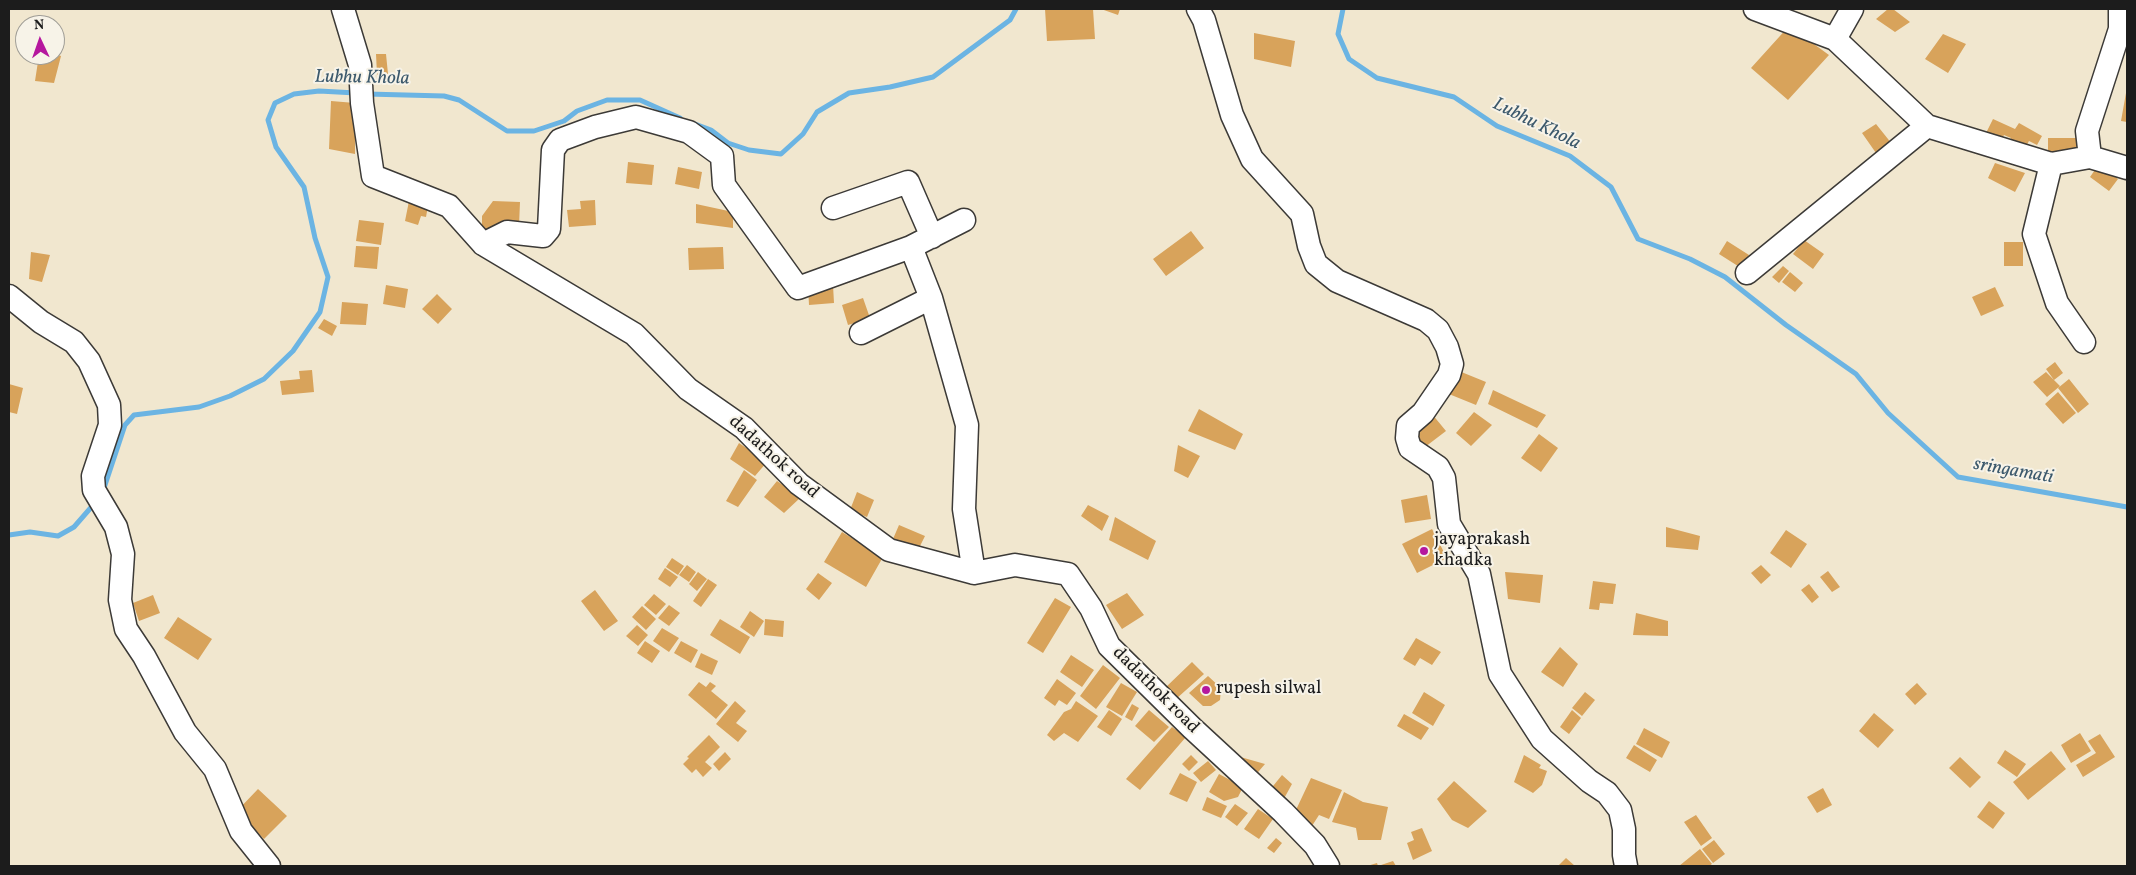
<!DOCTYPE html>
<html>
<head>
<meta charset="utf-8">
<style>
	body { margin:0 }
	#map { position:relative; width:2136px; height:875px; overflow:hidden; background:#f1e7cf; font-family:Vollkorn,serif }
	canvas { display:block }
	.frame { position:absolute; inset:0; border:10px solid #1c1c1c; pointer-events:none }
	.north { position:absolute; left:15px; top:15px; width:50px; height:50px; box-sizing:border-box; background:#f7f3e8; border:1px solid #9f9d96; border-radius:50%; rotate:357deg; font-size:14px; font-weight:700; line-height:20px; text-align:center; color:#1c1c1c }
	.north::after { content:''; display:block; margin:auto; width:18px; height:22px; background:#b5179e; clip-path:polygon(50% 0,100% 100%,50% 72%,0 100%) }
</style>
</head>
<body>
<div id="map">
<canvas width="2136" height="875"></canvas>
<div class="frame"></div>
<div class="north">N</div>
</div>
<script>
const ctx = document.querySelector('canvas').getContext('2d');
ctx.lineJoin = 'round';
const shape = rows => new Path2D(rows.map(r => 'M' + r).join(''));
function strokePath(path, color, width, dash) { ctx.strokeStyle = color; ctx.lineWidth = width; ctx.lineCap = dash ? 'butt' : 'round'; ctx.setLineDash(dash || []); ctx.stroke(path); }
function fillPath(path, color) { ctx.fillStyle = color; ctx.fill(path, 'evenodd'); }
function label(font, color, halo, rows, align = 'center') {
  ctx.font = font + ' Vollkorn,serif'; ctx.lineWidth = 4; ctx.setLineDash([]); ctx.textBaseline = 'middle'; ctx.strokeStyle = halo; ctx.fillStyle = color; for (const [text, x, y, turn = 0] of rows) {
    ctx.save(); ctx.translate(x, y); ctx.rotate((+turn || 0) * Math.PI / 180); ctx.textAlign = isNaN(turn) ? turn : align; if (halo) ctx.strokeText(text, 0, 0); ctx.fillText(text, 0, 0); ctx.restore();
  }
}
strokePath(shape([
	[1343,9,1338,34,1349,59,1377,78,1454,97,1497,126,1570,156,1611,187,1638,239,1690,259,1725,277,1786,325,1856,374,1888,413,1958,477,2127,507],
	[367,94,444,96,459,100,507,131,534,131,564,121,577,111,607,100,640,100,680,118],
	[695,124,711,130,728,143,749,150,781,154,803,134,817,112,849,93,890,87,933,77,1010,20,1016,9],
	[103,491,125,425,134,415,199,407,230,396,264,379,293,351,320,312,328,277,315,238,304,187,276,147,268,120,275,103,294,94,319,91,356,93],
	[9,535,30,532,58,536,74,527,94,504]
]), '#6bb4e3', 5);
fillPath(shape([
	[1045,9,1093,9,1095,39,1047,41],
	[1101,9,1120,9,1118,15],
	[1888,9,1893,9,1910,22,1895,32,1876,19],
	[1789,26,1829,55,1788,100,1751,68],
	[1254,33,1295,41,1291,67,1254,59],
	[1943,34,1966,44,1948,73,1925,59],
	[55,54,61,56,54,83,35,81,39,55],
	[376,54,386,54,388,74,377,75],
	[2126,93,2127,93,2127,122,2121,121],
	[331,101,355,103,355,154,329,149],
	[1993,119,2015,129,2019,123,2042,136,2037,145,2029,141,2024,150,2010,142,2011,138,2004,135,2000,141,1986,133],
	[1876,124,1892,144,1876,153,1862,133],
	[2048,138,2080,138,2080,154,2048,154],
	[628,162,654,165,652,185,626,183],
	[1995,163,2025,173,2015,192,1988,178],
	[2099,164,2118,179,2109,191,2090,177],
	[678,167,702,172,699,189,675,184],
	[595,200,596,225,569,227,567,210,581,209,580,201],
	[409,201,428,206,426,217,421,216,418,225,405,221],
	[493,201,520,202,519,226,494,231,482,228,482,216],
	[696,204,733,212,733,228,696,223],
	[359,220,384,223,381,245,356,241],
	[1191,231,1204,248,1166,276,1153,259],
	[1804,240,1824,254,1813,269,1793,254],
	[1727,241,1749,255,1741,268,1719,254],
	[2004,242,2023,242,2023,266,2004,266],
	[356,246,379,247,377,269,354,267],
	[723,247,724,269,689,270,688,248],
	[31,252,50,255,42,282,29,279],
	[1783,266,1789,271,1779,283,1772,277],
	[1790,272,1803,283,1795,292,1782,282],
	[386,285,408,289,405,308,383,304],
	[833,285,834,303,809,305,808,286],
	[1995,287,2004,306,1981,316,1972,297],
	[437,294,452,309,438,324,422,309],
	[863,298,870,318,848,325,842,305],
	[342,302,368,304,366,325,340,324],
	[324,319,337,326,332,336,318,328],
	[2055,362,2063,373,2054,380,2046,369],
	[1454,369,1486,382,1476,405,1444,392],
	[312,370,314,392,282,395,280,381,300,379,299,371],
	[2046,372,2060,386,2047,397,2033,382],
	[2069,379,2089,404,2078,413,2058,388],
	[9,384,23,388,17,414,9,412],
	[1493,390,1546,415,1537,428,1488,404],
	[2058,392,2076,413,2063,424,2045,404],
	[1199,409,1243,434,1235,450,1188,431],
	[1474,412,1492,425,1471,446,1456,433],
	[1432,414,1446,431,1425,447,1415,434,1423,428,1420,423],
	[1539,434,1558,448,1541,472,1521,458],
	[739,443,767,462,755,476,730,459],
	[1178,445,1200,456,1188,478,1174,471],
	[744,470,757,480,738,507,726,501],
	[777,481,801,497,784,513,764,497],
	[857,492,874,500,867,517,850,510],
	[1427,495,1431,519,1405,523,1401,500],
	[1088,505,1109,516,1102,531,1081,516],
	[1115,517,1156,541,1148,560,1109,540],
	[899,525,925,536,918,550,893,539],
	[1666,527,1700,536,1698,550,1666,547],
	[1432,529,1447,558,1417,573,1402,544],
	[1786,530,1807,544,1791,568,1770,553],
	[842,532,883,557,866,587,824,562],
	[672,558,684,566,678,575,666,567],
	[687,565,696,572,689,582,679,575],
	[1761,565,1771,575,1761,584,1751,573],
	[665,568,678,577,670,587,658,579],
	[1828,571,1840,587,1832,592,1820,577],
	[698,572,707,579,697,591,689,584],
	[1505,572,1543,575,1540,603,1508,599],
	[818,573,832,583,819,600,806,589],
	[708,579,717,585,701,607,693,601],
	[1593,581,1616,584,1613,604,1600,603,1599,610,1589,609],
	[1809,584,1819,597,1812,603,1801,590],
	[595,590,618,621,604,631,581,601],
	[1127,593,1144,615,1122,629,1106,605],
	[654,594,666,604,656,615,644,605],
	[153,595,160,613,139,621,133,603],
	[1055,598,1071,607,1043,653,1027,643],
	[669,605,680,613,669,626,658,618],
	[642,606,656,619,646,630,632,617],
	[750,611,764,621,754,637,740,627],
	[1636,613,1668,621,1668,636,1633,635],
	[178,617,212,639,198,660,164,638],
	[720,619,750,637,740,654,710,635],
	[765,619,784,621,783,637,764,635],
	[637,625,648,635,638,646,626,636],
	[662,628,679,638,669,652,653,641],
	[1416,638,1441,652,1432,665,1420,658,1415,666,1403,659],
	[645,641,660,651,652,663,637,653],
	[681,641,698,650,691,663,674,653],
	[1560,647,1578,664,1563,687,1541,672],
	[701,653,718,661,712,675,695,667],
	[1071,655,1094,670,1082,687,1060,672],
	[1192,662,1204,674,1176,699,1165,688],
	[1103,665,1120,678,1096,709,1080,696],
	[1208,676,1221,688,1220,700,1211,706,1203,706,1189,693],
	[1057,679,1076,693,1067,705,1059,700,1055,706,1044,698],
	[699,682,706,687,710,682,716,686,711,691,728,705,716,719,688,695],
	[1121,683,1137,692,1122,716,1106,707],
	[1917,683,1927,694,1915,705,1905,694],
	[1424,692,1445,705,1433,726,1412,713],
	[1585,692,1595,700,1582,716,1572,708],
	[735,701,746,711,736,723,747,731,738,742,716,724],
	[1076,701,1098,716,1078,742,1064,733,1054,741,1047,735,1064,712,1071,709],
	[1132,704,1139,708,1132,721,1125,717],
	[1109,710,1122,719,1111,736,1097,727],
	[1149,710,1169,727,1154,742,1135,726],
	[1572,710,1581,718,1569,734,1560,727],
	[1874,713,1894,730,1878,748,1859,731],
	[1404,714,1429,728,1421,740,1397,726],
	[1172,727,1186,737,1140,790,1126,779],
	[1644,728,1670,742,1662,758,1636,744],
	[2080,733,2091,751,2071,763,2061,745],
	[2100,734,2115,757,2083,777,2076,765,2096,753,2088,741],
	[709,735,720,747,705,762,712,768,703,777,696,769,692,773,683,764,689,758,687,757],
	[1634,745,1657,760,1650,772,1626,758],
	[2005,750,2026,764,2017,777,1997,763],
	[2051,751,2066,769,2028,800,2013,782],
	[725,752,731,759,719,771,713,764],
	[1191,755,1198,762,1189,771,1182,764],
	[1524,755,1541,765,1539,768,1547,771,1542,785,1533,793,1514,782],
	[1237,756,1265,764,1253,778],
	[1960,757,1981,777,1970,788,1949,768],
	[1208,761,1216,770,1201,782,1193,773],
	[1180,773,1197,782,1187,802,1169,794],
	[1219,774,1243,787,1238,797,1224,801,1209,792],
	[1282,775,1292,784,1281,804,1269,791],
	[1311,778,1342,790,1329,819,1319,815,1310,829,1295,812],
	[1454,781,1487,811,1468,828,1452,820,1437,799],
	[1823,788,1832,805,1817,813,1807,797],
	[258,789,287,816,264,839,236,812],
	[1344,792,1363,802,1388,807,1381,840,1358,840,1356,828,1332,822],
	[1207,797,1227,806,1221,818,1202,810],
	[1989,801,2005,813,1993,829,1977,817],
	[1235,804,1248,813,1237,826,1225,817],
	[1258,809,1273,819,1259,839,1244,829],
	[1696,815,1712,838,1701,846,1684,822],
	[1422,828,1432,851,1413,860,1407,843,1414,840,1411,832],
	[1276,838,1282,843,1274,853,1267,848],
	[1714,840,1725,854,1713,863,1702,849],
	[1700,849,1712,864,1709,866,1679,866],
	[1566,858,1575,866,1558,866],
	[1393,861,1396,866,1367,866,1377,863,1378,866]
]), '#d8a35b');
const minor = shape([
	[343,9,360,65,362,103,373,176,449,206,483,244,634,334,688,389,744,428,799,484,889,550,974,573,1015,565,1068,574,1091,608,1109,646,1192,728,1283,812,1315,845,1328,866],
	[1198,9,1204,20,1232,115,1252,159,1302,214,1309,246,1316,264,1337,281,1426,320,1438,330,1447,347,1452,364,1449,375,1423,413,1408,426,1407,438,1410,448,1438,467,1444,478,1449,524,1479,574,1500,674,1542,739,1589,781,1607,793,1620,810,1624,829,1624,855,1626,866],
	[1755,9,1835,39,1927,126,2051,164,2090,157,2127,168],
	[1835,39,1852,9],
	[2090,157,2087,131,2120,29,2120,9],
	[2051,164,2034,234,2057,303,2084,342],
	[833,208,908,182,932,237],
	[483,244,507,232,543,236,549,229,553,150,560,140,595,127,636,117,689,132,722,156,724,185,798,288,911,247,964,220],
	[911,247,931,298,967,425,964,509,974,573],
	[1747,273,1927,126],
	[9,296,41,322,74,342,89,361,109,405,110,425,93,476,94,490,116,527,123,554,120,600,126,629,144,656,185,732,215,769,241,831,269,866],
	[861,333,931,298]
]);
strokePath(minor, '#3c3a37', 25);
strokePath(minor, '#fff', 22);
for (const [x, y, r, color] of [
	[1424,551,5,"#b5179e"],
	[1206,690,5,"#b5179e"]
]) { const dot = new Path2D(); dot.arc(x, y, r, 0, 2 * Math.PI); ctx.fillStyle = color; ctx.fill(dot); strokePath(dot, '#f7f3e8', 2); }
label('18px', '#1c1c1c', '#f7f3e8', [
	["dadathok road",773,458,42],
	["dadathok road",1155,691,45]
]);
label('18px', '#1c1c1c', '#f7f3e8', [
	["jayaprakash",1434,541],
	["khadka",1434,562],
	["rupesh silwal",1216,690]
], 'left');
label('italic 19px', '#3c596c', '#f7f3e8', [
	["Lubhu Khola",362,79,1],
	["Lubhu Khola",1536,125,26],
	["sringamati",2013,472,10]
]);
</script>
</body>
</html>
